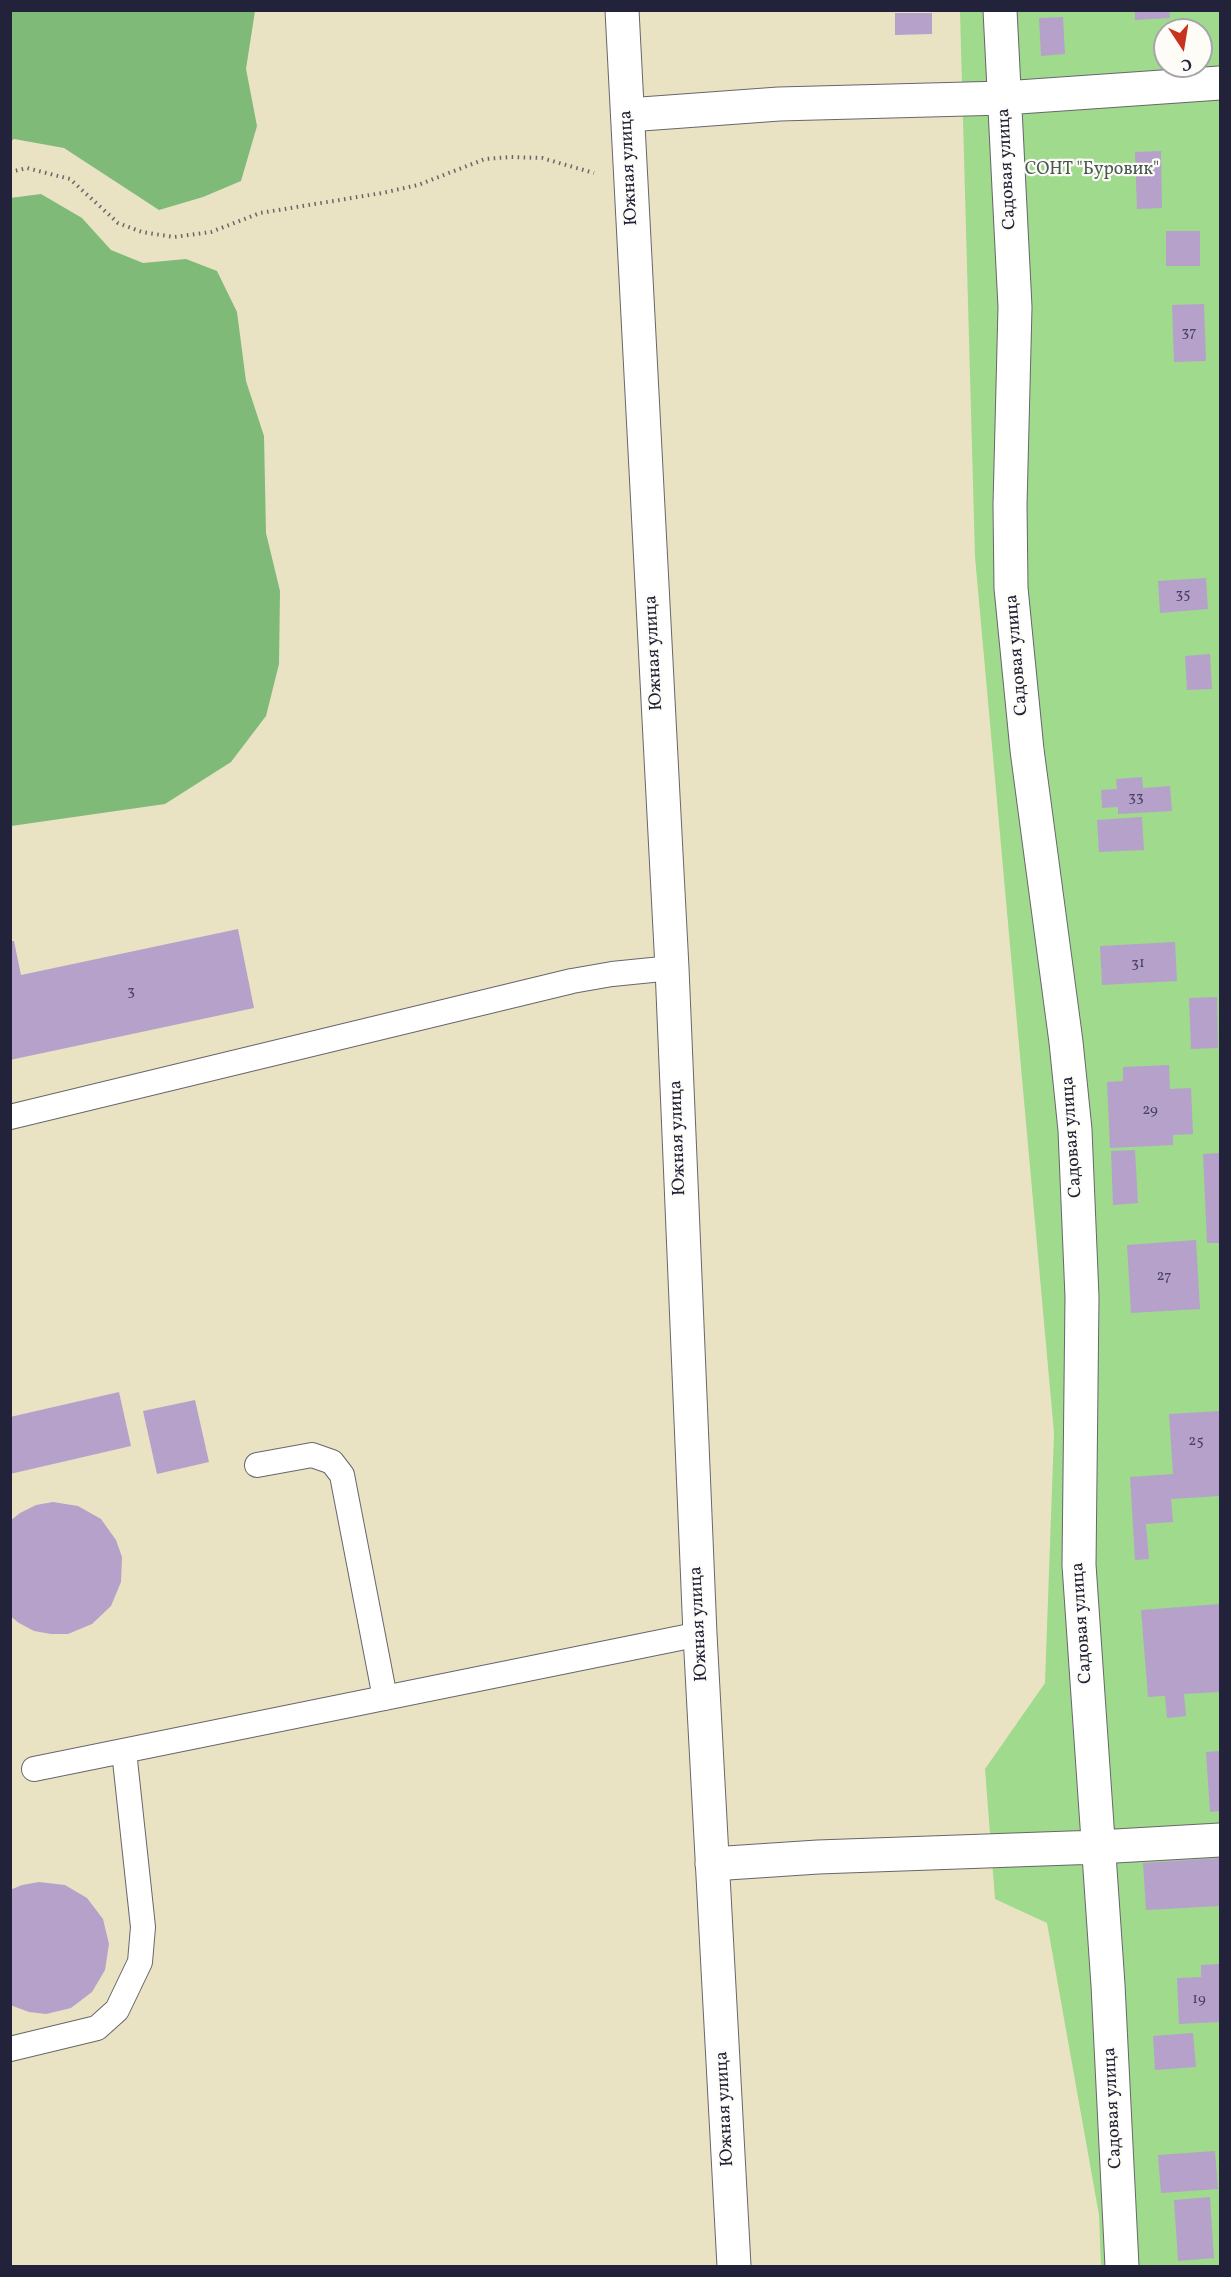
<!DOCTYPE html>
<html>
<head>
<meta charset="utf-8">
<style>
	body { margin:0 }
	#map { position:relative; width:1231px; height:2277px; overflow:hidden; background:#e9e3c3; font-family:Vollkorn,serif }
	canvas { display:block }
	.frame { position:absolute; inset:0; border:12px solid #22223b; pointer-events:none }
	.north { position:absolute; left:1153px; top:18px; width:60px; height:60px; box-sizing:border-box; background:#fdfcf7; border:2px solid #a5a5ac; border-radius:50%; rotate:168deg; font-size:16px; font-weight:700; line-height:24px; text-align:center; color:#22223b }
	.north::after { content:''; display:block; margin:auto; width:21px; height:27px; background:#c8321e; clip-path:polygon(50% 0,100% 100%,50% 72%,0 100%) }
</style>
</head>
<body>
<div id="map">
<canvas width="1231" height="2277"></canvas>
<div class="frame"></div>
<div class="north">С</div>
</div>
<script>
const ctx = document.querySelector('canvas').getContext('2d');
ctx.lineJoin = 'round';
function fillPath(path, color) { ctx.fillStyle = color; ctx.fill(path, 'evenodd'); }
const shape = rows => new Path2D(rows.map(r => 'M' + r).join(''));
function strokePath(path, color, width, dash) { ctx.strokeStyle = color; ctx.lineWidth = width; ctx.lineCap = dash ? 'butt' : 'round'; ctx.setLineDash(dash || []); ctx.stroke(path); }
function label(font, color, halo, rows, align = 'center') {
  ctx.font = font + ' Vollkorn,serif'; ctx.lineWidth = 4.5; ctx.setLineDash([]); ctx.textBaseline = 'middle'; ctx.strokeStyle = halo; ctx.fillStyle = color; for (const [text, x, y, turn = 0] of rows) {
    ctx.save(); ctx.translate(x, y); ctx.rotate((+turn || 0) * Math.PI / 180); ctx.textAlign = isNaN(turn) ? turn : align; if (halo) ctx.strokeText(text, 0, 0); ctx.fillText(text, 0, 0); ctx.restore();
  }
}
fillPath(shape([
	[960,11,1220,11,1220,2266,1101,2266,1099,2215,1047,1923,995,1899,985,1769,1045,1683,1054,1433,975,557],
	[1165,30,1201,30,1201,66,1165,66]
]), '#9fda8d');
fillPath(shape([
	[11,10,255,11,246,69,257,126,241,181,203,197,159,210,64,148,14,139,11,141],
	[41,194,82,218,111,250,143,263,186,259,217,271,237,312,246,381,264,436,266,533,280,591,279,664,266,716,231,762,165,804,11,826,10,198]
]), '#7fba78');
fillPath(shape([
	[1135,10,1169,10,1170,18,1135,20],
	[895,13,932,13,932,34,895,35],
	[1063,17,1065,54,1041,56,1039,18],
	[1161,151,1162,208,1137,209,1135,152],
	[1166,231,1200,231,1200,266,1166,266],
	[1204,304,1206,361,1174,362,1172,305],
	[1206,578,1208,609,1160,613,1158,581],
	[1210,654,1212,689,1187,690,1185,656],
	[1142,777,1143,788,1170,786,1172,811,1118,814,1118,807,1102,808,1101,790,1117,789,1116,779],
	[1142,817,1144,850,1099,852,1097,820],
	[238,929,254,1008,10,1060,10,941,14,941,21,975],
	[1175,942,1177,981,1102,985,1100,946],
	[1217,997,1218,1048,1191,1049,1189,998],
	[1169,1065,1170,1089,1191,1088,1193,1134,1173,1135,1173,1145,1110,1148,1107,1082,1123,1081,1123,1067],
	[1135,1150,1138,1203,1113,1205,1111,1151],
	[1220,1153,1220,1243,1207,1243,1203,1154],
	[1196,1240,1200,1309,1131,1313,1127,1245],
	[119,1392,131,1446,10,1474,10,1417],
	[195,1400,209,1462,157,1474,143,1411],
	[1220,1411,1220,1496,1171,1499,1173,1522,1146,1524,1149,1559,1135,1560,1130,1477,1173,1474,1169,1414],
	[53,1502,78,1506,101,1519,116,1540,122,1557,121,1582,111,1606,92,1624,68,1634,51,1634,34,1631,19,1623,10,1616,10,1521,20,1513,36,1505],
	[1220,1604,1220,1692,1184,1694,1186,1716,1167,1718,1165,1696,1148,1697,1141,1610],
	[1220,1751,1220,1811,1210,1812,1206,1752],
	[1220,1858,1220,1878,1219,1878,1220,1906,1146,1910,1143,1863],
	[39,1882,65,1885,87,1898,103,1919,109,1944,105,1970,92,1992,71,2008,46,2014,29,2012,10,2005,10,1890,22,1885],
	[1220,1964,1220,2022,1179,2024,1177,1978,1201,1977,1201,1965],
	[1193,2033,1196,2067,1155,2070,1153,2036],
	[1215,2151,1218,2189,1161,2193,1158,2155],
	[1210,2197,1214,2258,1178,2261,1174,2200]
]), '#b6a1cb');
const service = shape([
	[10,1117,572,981,612,974,672,968],
	[257,1465,312,1455,332,1462,342,1475,385,1698],
	[34,1769,700,1634],
	[10,2049,97,2028,117,2010,140,1962,143,1927,124,1751]
]);
const minor = shape([
	[1000,10,1015,307,1010,505,1011,588,1027,750,1066,1042,1075,1130,1082,1297,1079,1565,1108,1985,1122,2266],
	[628,115,779,104,1004,98,1220,83],
	[712,1864,818,1857,1098,1847,1220,1840]
]);
const tertiary = shape([
	[622,10,672,968,700,1634,734,2266]
]);
strokePath(service, '#68666b', 26);
strokePath(minor, '#68666b', 35);
strokePath(tertiary, '#68666b', 35);
strokePath(shape([
	[10,172,27,168,70,179,118,223,142,232,174,237,211,232,260,213,382,193,418,185,485,159,511,157,542,158,594,173]
]), '#68666b', 4, [1.5, 4.5]);
strokePath(service, '#fff', 24);
strokePath(minor, '#fff', 33);
strokePath(tertiary, '#fff', 33);
label('15px', '#47425f', null, [
	["37",1189,333],
	["35",1183,595],
	["33",1136,798],
	["31",1138,964],
	["3",131,992],
	["29",1150,1111],
	["27",1164,1277],
	["25",1196,1442],
	["19",1199,2000]
]);
label('18px', '#22223b', '#fdfcf7', [
	["Южная улица",630,168,-93],
	["Садовая улица",1008,169,-93],
	["Южная улица",655,653,-93],
	["Садовая улица",1018,655,-95],
	["Садовая улица",1073,1137,-94],
	["Южная улица",679,1138,-92],
	["Садовая улица",1083,1623,-94],
	["Южная улица",700,1624,-93],
	["Садовая улица",1114,2108,-93],
	["Южная улица",726,2109,-93]
]);
label('18px', '#485954', '#fdfcf7', [
	["СОНТ \"Буровик\"",1092,171]
]);
</script>
</body>
</html>
